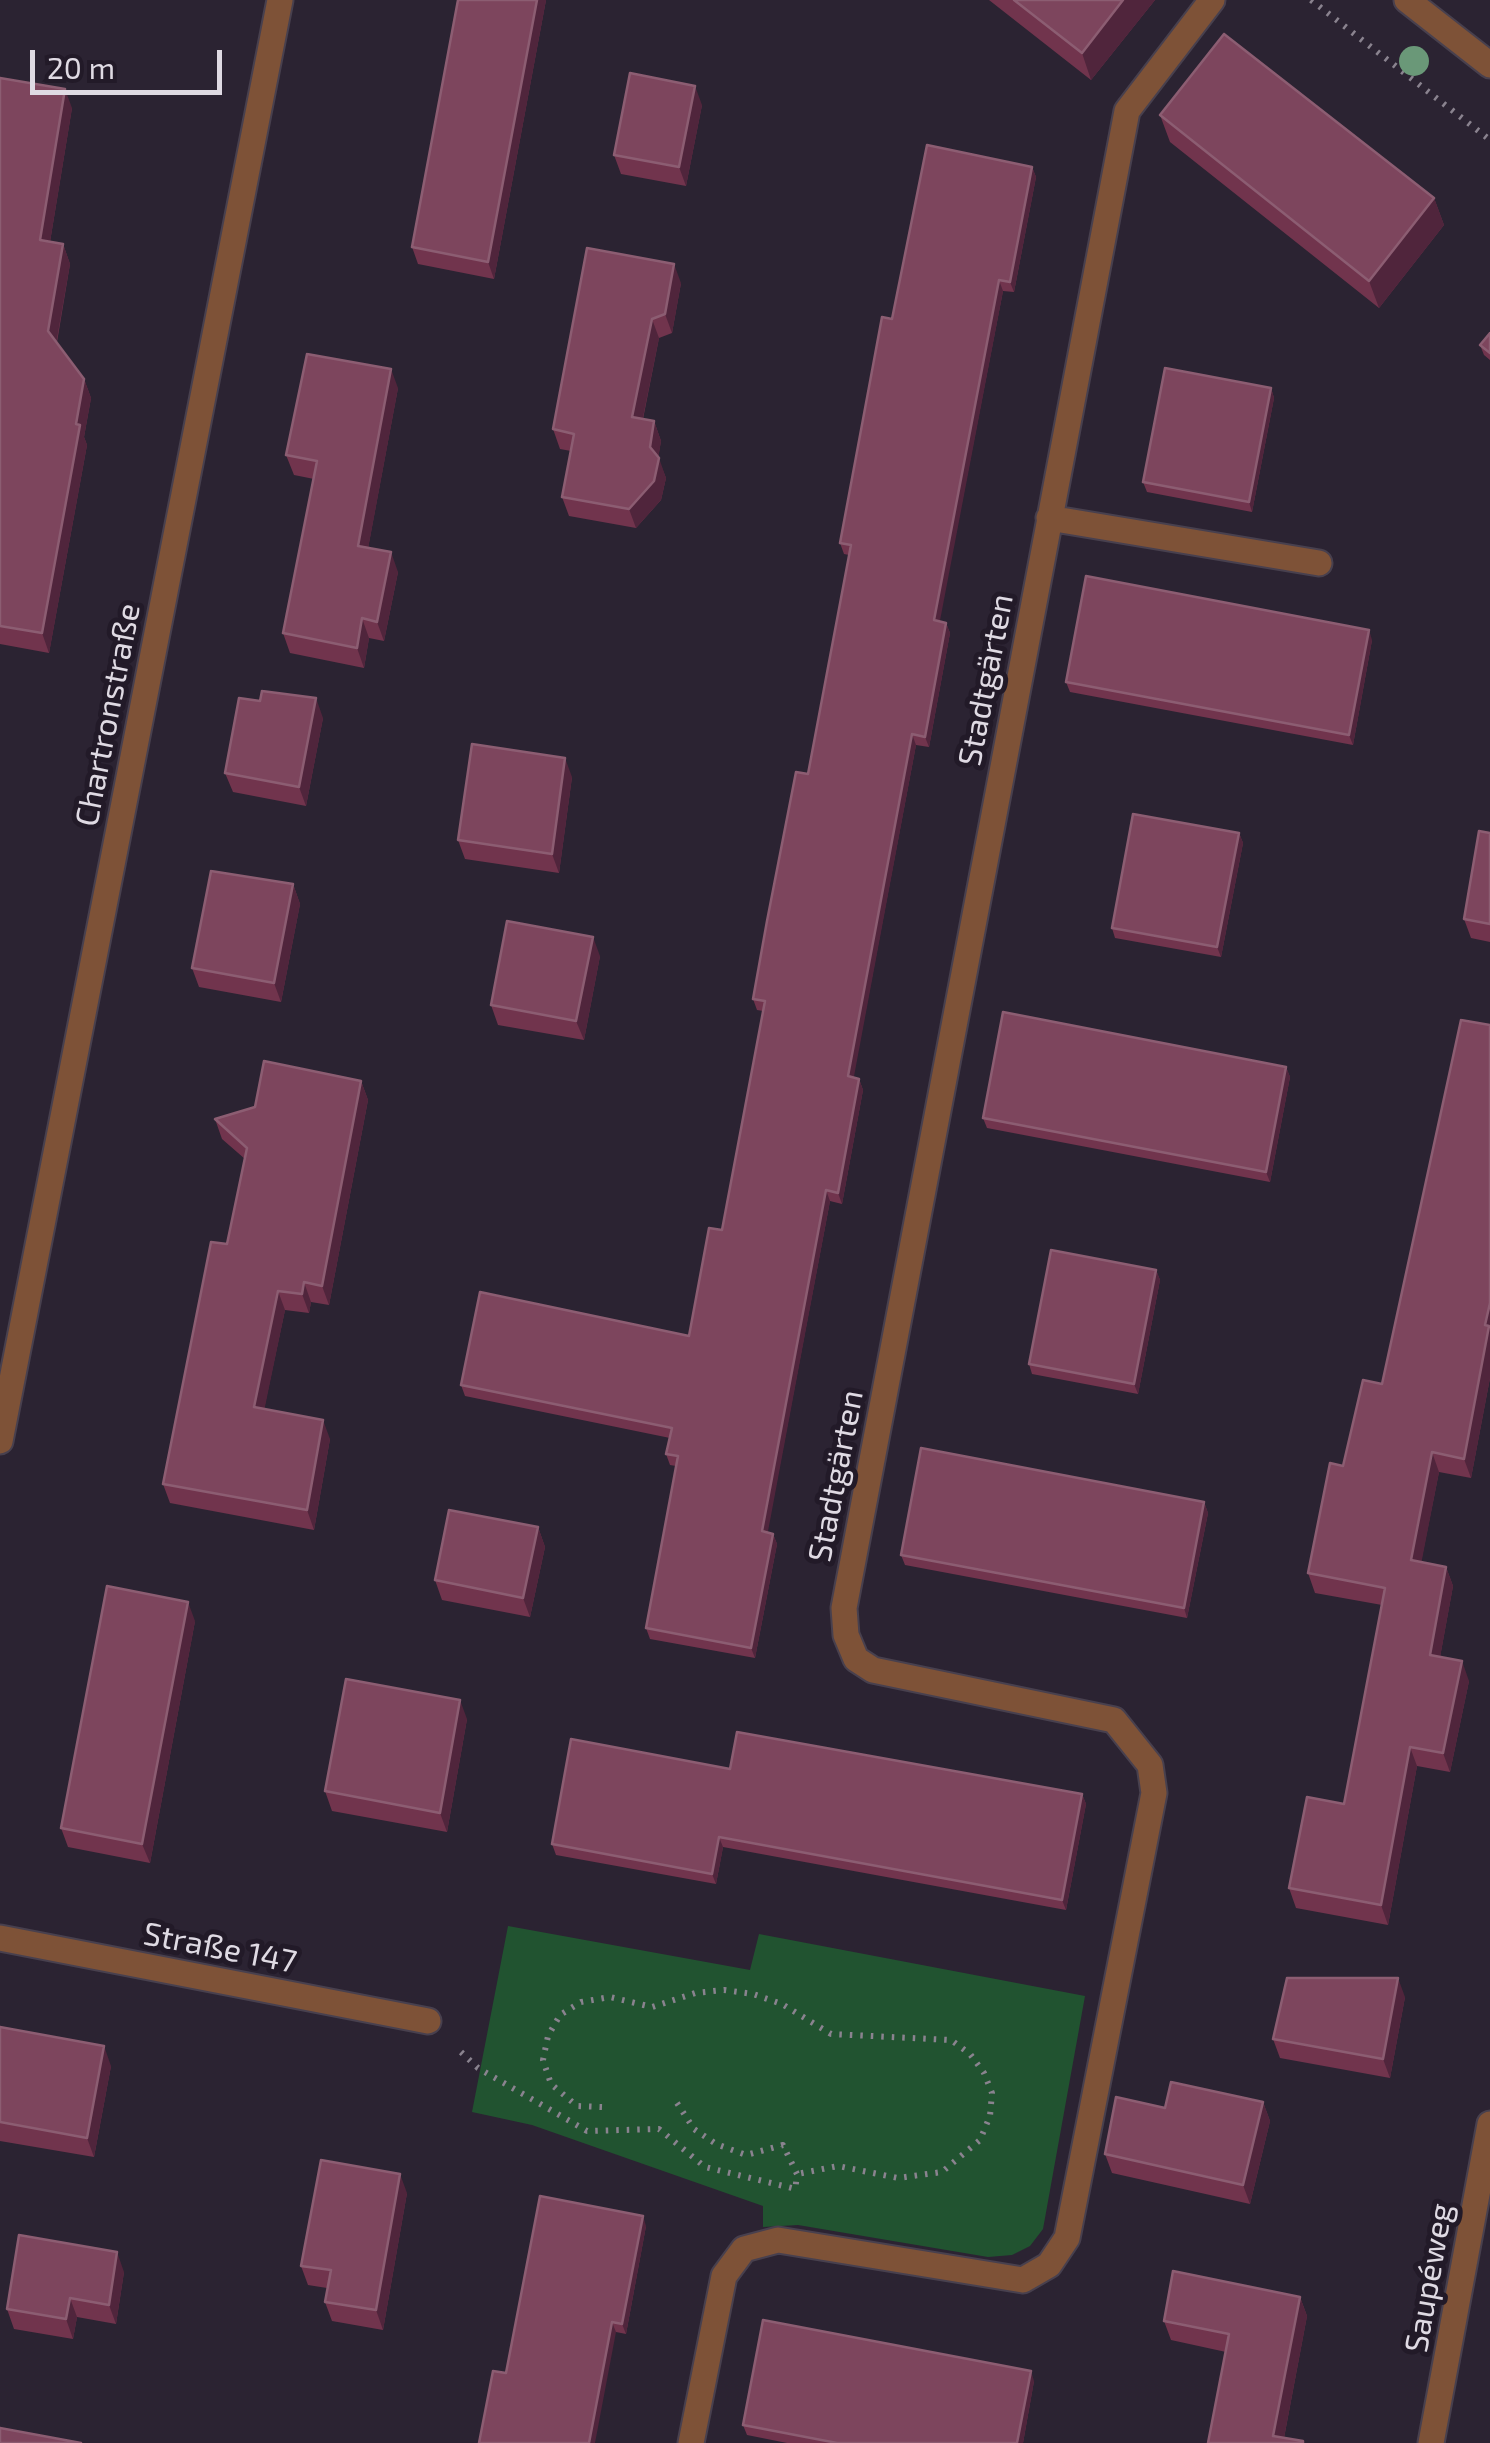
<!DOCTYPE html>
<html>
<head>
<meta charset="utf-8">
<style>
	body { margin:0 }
	#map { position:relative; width:1490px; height:2443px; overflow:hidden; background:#2b2332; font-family:"Exo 2",sans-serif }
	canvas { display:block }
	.scale { position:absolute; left:30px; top:50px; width:192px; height:45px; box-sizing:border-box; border:5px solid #dfdae3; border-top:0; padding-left:12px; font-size:30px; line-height:35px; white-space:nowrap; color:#dfdae3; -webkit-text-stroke:8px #221a28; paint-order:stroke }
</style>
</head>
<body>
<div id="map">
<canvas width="1490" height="2443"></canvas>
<div class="scale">20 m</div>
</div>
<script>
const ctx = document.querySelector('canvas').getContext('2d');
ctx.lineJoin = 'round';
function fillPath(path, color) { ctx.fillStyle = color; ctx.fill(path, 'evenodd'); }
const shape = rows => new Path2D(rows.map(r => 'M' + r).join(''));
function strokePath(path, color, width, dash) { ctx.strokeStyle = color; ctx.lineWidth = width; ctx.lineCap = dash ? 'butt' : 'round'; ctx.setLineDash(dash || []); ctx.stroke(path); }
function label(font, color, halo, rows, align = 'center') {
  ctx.font = font + ' "Exo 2",sans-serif'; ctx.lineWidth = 10; ctx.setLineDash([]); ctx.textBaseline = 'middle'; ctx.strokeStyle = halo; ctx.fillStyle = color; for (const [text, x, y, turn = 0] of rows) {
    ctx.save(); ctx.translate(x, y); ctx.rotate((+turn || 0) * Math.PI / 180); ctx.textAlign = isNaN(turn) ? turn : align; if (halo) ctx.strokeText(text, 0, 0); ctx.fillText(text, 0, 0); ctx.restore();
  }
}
fillPath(shape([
	[508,1926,750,1970,759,1934,1085,1996,1043,2229,1030,2246,1012,2255,988,2257,798,2225,763,2227,763,2206,532,2125,472,2112]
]), '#215330');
const minor = shape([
	[1407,0,1490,65],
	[1049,518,1319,563],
	[0,1441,280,0],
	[0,1938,428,2021],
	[691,2443,724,2276,744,2249,778,2240,1023,2280,1049,2265,1067,2238,1154,1793,1150,1765,1114,1720,873,1670,856,1659,846,1635,844,1608,1127,111,1212,0],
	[1431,2443,1490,2124]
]);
strokePath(minor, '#48404e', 29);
strokePath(shape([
	[1311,0,1490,140],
	[461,2052,478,2068,587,2131,659,2129,705,2167,796,2189],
	[677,2103,694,2129,716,2144,746,2155,783,2145,797,2174,795,2192],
	[602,2107,577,2106,551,2084,543,2060,548,2036,560,2015,581,2002,610,1997,652,2007,695,1993,724,1990,753,1994,782,2004,831,2034,951,2040,970,2054,984,2073,992,2093,990,2116,980,2140,942,2172,898,2178,838,2166,797,2174]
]), '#8a838f', 6, [2.5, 8]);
strokePath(minor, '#7e5237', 25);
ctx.fillStyle = '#6a9878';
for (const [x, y] of [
	[1414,61]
]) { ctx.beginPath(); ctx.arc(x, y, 15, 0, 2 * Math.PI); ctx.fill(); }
fillPath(shape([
	[458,0,546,0,494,279,418,264,412,247],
	[989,0,1155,0,1091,80],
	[0,78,72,108,50,242,63,244,70,264,57,342,84,379,91,398,84,437,87,445,49,653,0,644],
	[702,105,686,186,621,174,614,155],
	[1160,115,1434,198,1444,225,1379,308,1170,142],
	[1032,167,1036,177,1014,292,1003,291,939,621,946,623,950,633,929,747,916,745,853,1078,859,1079,863,1090,842,1204,830,1201,767,1533,773,1534,777,1544,755,1658,650,1639,646,1628,676,1466,670,1465,666,1454,670,1438,465,1396,461,1385,689,1336,722,1230,763,1011,757,1010,753,999,808,774,849,555,844,554,840,543,892,319],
	[681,283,672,333,659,338,643,419,654,421,661,441,658,458,666,478,661,500,636,528,569,516,562,497,571,451,560,449,553,429],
	[1490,333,1490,360,1484,355,1480,345],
	[398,388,368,548,398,572,384,641,369,638,364,668,290,653,283,633,314,479,294,475,286,455],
	[1271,388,1274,398,1252,512,1147,492,1143,482],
	[1372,640,1353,745,1070,692,1066,682],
	[260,701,323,718,306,806,233,792,225,773],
	[572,777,559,873,465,859,458,840],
	[1239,833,1243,843,1221,957,1115,938,1112,928],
	[1490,833,1490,942,1471,938,1464,919],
	[293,884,300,904,281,1002,199,987,192,968],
	[600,956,584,1040,498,1025,491,1005],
	[1490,1025,1490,1378,1471,1478,1439,1472,1421,1562,1446,1567,1453,1586,1440,1657,1469,1681,1450,1772,1417,1766,1388,1925,1296,1908,1289,1888,1344,1804,1382,1605,1315,1593,1308,1573,1343,1466,1382,1384],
	[1286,1067,1290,1077,1270,1182,987,1128,983,1118],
	[361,1081,368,1100,329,1305,311,1302,309,1313,285,1310,264,1409,330,1439,314,1530,170,1503,163,1484,227,1244,245,1159,222,1139,215,1119],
	[1156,1270,1160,1280,1138,1394,1032,1374,1029,1364],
	[1204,1502,1208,1513,1187,1618,905,1565,901,1555],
	[538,1527,545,1547,530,1617,442,1600,435,1580],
	[195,1621,150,1863,68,1847,61,1828],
	[467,1719,447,1832,332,1811,325,1791],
	[730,1769,1082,1794,1086,1804,1066,1910,723,1847,716,1884,556,1855,552,1844],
	[1405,1997,1390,2078,1280,2058,1273,2039],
	[0,2027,111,2066,94,2157,0,2141],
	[1263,2102,1270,2121,1250,2204,1112,2173,1105,2154,1165,2108],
	[407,2193,383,2330,332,2321,325,2302,327,2288,308,2285,301,2266],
	[646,2226,626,2334,616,2332,506,2373],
	[124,2272,116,2324,77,2317,73,2339,14,2329,7,2309],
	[1300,2297,1307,2316,1284,2438,1303,2441,1304,2443,1208,2443,1226,2352,1171,2340,1164,2321],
	[1034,2381,1023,2443,787,2443,747,2435,743,2425]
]), '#71344d');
fillPath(shape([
	[537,0,546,0,494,279,488,262],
	[1123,0,1155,0,1091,80,1082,53],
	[695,86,702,105,686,186,679,167],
	[65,89,72,108,47,260,40,240],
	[1032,167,1036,177,1014,292,1010,282],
	[1434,198,1444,225,1379,308,1369,281],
	[63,244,70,264,55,350,48,331],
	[674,264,681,283,672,333,665,314],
	[999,280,1003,291,938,631,934,620],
	[652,319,659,338,639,437,632,417],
	[391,369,398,388,365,565,358,546],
	[84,379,91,398,84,437,87,445,49,653,42,633],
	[1271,388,1274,398,1252,512,1249,502],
	[654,421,661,441,657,466,650,447],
	[659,458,666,478,661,500,636,528,629,509],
	[391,552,398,572,384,641,377,622],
	[362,618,369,638,364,668,357,648],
	[946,623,950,633,929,747,925,737],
	[1369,630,1372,640,1353,745,1349,735],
	[316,698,323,718,306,806,299,787],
	[912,734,916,745,852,1087,848,1076],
	[565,758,572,777,559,873,552,854],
	[1239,833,1243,843,1221,957,1217,947],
	[293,884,300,904,281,1002,274,983],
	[593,937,600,956,584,1040,576,1021],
	[1286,1067,1290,1077,1270,1182,1266,1172],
	[859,1079,863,1090,842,1204,838,1193],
	[361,1081,368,1100,329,1305,322,1286],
	[826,1190,830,1201,766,1542,762,1531],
	[1156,1270,1160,1280,1138,1394,1134,1384],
	[304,1282,311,1302,309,1313,302,1294],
	[278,1291,285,1310,261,1426,254,1407],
	[1490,1303,1490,1378,1471,1478,1464,1459,1485,1325],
	[323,1420,330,1439,314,1530,307,1510],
	[1432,1452,1439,1472,1418,1580,1411,1560],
	[1204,1502,1208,1513,1187,1618,1184,1608],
	[538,1527,545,1547,530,1617,523,1598],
	[773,1534,777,1544,755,1658,751,1648],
	[1446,1567,1453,1586,1437,1674,1430,1655],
	[188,1602,195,1621,150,1863,142,1844],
	[1462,1661,1469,1681,1450,1772,1443,1753],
	[460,1700,467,1719,447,1832,440,1813],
	[1410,1747,1417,1766,1388,1925,1381,1905],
	[1082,1794,1086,1804,1066,1910,1062,1900],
	[719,1837,723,1847,716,1884,712,1874],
	[1398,1978,1405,1997,1390,2078,1383,2059],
	[104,2046,111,2066,94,2157,87,2138],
	[1263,2102,1270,2121,1250,2204,1243,2185],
	[400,2174,407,2193,383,2330,376,2310],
	[643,2216,646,2226,626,2334,622,2324],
	[117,2252,124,2272,116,2324,109,2305],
	[1300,2297,1307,2316,1283,2443,1273,2436],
	[70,2298,77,2317,73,2339,66,2319],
	[612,2322,616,2332,595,2443,589,2443],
	[1031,2371,1034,2381,1023,2443,1017,2443]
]), '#50253c');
const building = shape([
	[458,0,537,0,488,262,412,247,458,0],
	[1014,0,1123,0,1082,53,1014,0],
	[1224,34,1434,198,1369,281,1160,115,1224,34],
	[630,73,695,86,679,167,614,155,630,73],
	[0,78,65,89,40,240,63,244,48,331,84,379,76,424,80,425,42,633,0,626,0,78],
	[927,145,1032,167,1010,282,999,280,934,620,946,623,925,737,912,734,848,1076,859,1079,838,1193,826,1190,762,1531,773,1534,751,1648,646,1628,678,1456,666,1454,672,1428,461,1385,480,1292,689,1336,709,1228,722,1230,765,1001,753,999,767,921,796,772,808,774,851,545,840,543,872,371,882,317,892,319,927,145],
	[587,248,674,264,665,314,652,319,632,417,654,421,650,447,659,458,654,481,629,509,562,497,574,434,553,429,587,248],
	[1490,333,1490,353,1480,345,1490,333],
	[307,354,391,369,358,546,391,552,377,622,362,618,357,648,283,633,317,461,286,455,307,354],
	[1165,368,1271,388,1249,502,1143,482,1165,368],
	[1086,576,1369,630,1349,735,1066,682,1086,576],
	[262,691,316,698,299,787,225,773,239,698,260,701,262,691],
	[472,744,565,758,552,854,458,840,472,744],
	[1133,814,1239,833,1217,947,1112,928,1133,814],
	[1479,831,1490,833,1490,924,1464,919,1479,831],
	[211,871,293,884,274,983,192,968,211,871],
	[507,921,593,937,576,1021,491,1005,507,921],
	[1003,1012,1286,1067,1266,1172,983,1118,1003,1012],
	[1461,1020,1490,1025,1490,1303,1485,1325,1489,1326,1464,1459,1432,1452,1411,1560,1446,1567,1430,1655,1462,1661,1443,1753,1410,1747,1381,1905,1289,1888,1307,1797,1344,1804,1385,1588,1308,1573,1330,1463,1343,1466,1363,1380,1382,1384,1461,1020],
	[264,1061,361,1081,322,1286,304,1282,302,1294,278,1291,254,1407,323,1420,307,1510,163,1484,211,1242,227,1244,247,1148,215,1119,255,1107,264,1061],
	[1051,1250,1156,1270,1134,1384,1029,1364,1051,1250],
	[921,1448,1204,1502,1184,1608,901,1555,921,1448],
	[449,1510,538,1527,523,1598,435,1580,449,1510],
	[107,1586,188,1602,142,1844,61,1828,107,1586],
	[346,1679,460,1700,440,1813,325,1791,346,1679],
	[737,1732,1082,1794,1062,1900,719,1837,712,1874,552,1844,571,1739,730,1769,737,1732],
	[1287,1978,1398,1978,1383,2059,1273,2039,1287,1978],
	[0,2027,104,2046,87,2138,0,2122,0,2027],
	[1171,2082,1263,2102,1243,2185,1105,2154,1116,2097,1165,2108,1171,2082],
	[321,2160,400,2174,376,2310,325,2302,331,2270,301,2266,321,2160],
	[540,2196,643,2216,622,2324,612,2322,589,2443,479,2443,493,2371,506,2373,540,2196],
	[19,2235,117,2252,109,2305,70,2298,66,2319,7,2309,19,2235],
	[1173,2271,1300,2297,1273,2436,1303,2441,1303,2443,1208,2443,1229,2334,1164,2321,1173,2271],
	[763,2320,1031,2371,1017,2443,837,2443,743,2425,763,2320],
	[0,2428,81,2443,0,2443,0,2428]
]);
fillPath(building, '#7d455d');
strokePath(building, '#8c5d72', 2.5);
label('32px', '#dfdae3', '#221a28', [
	["Stadtgärten",986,680,-79],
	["Chartronstraße",108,715,-79],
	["Stadtgärten",836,1476,-79],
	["Straße 147",220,1948,11],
	["Saupéweg",1429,2278,-80]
]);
</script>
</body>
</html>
